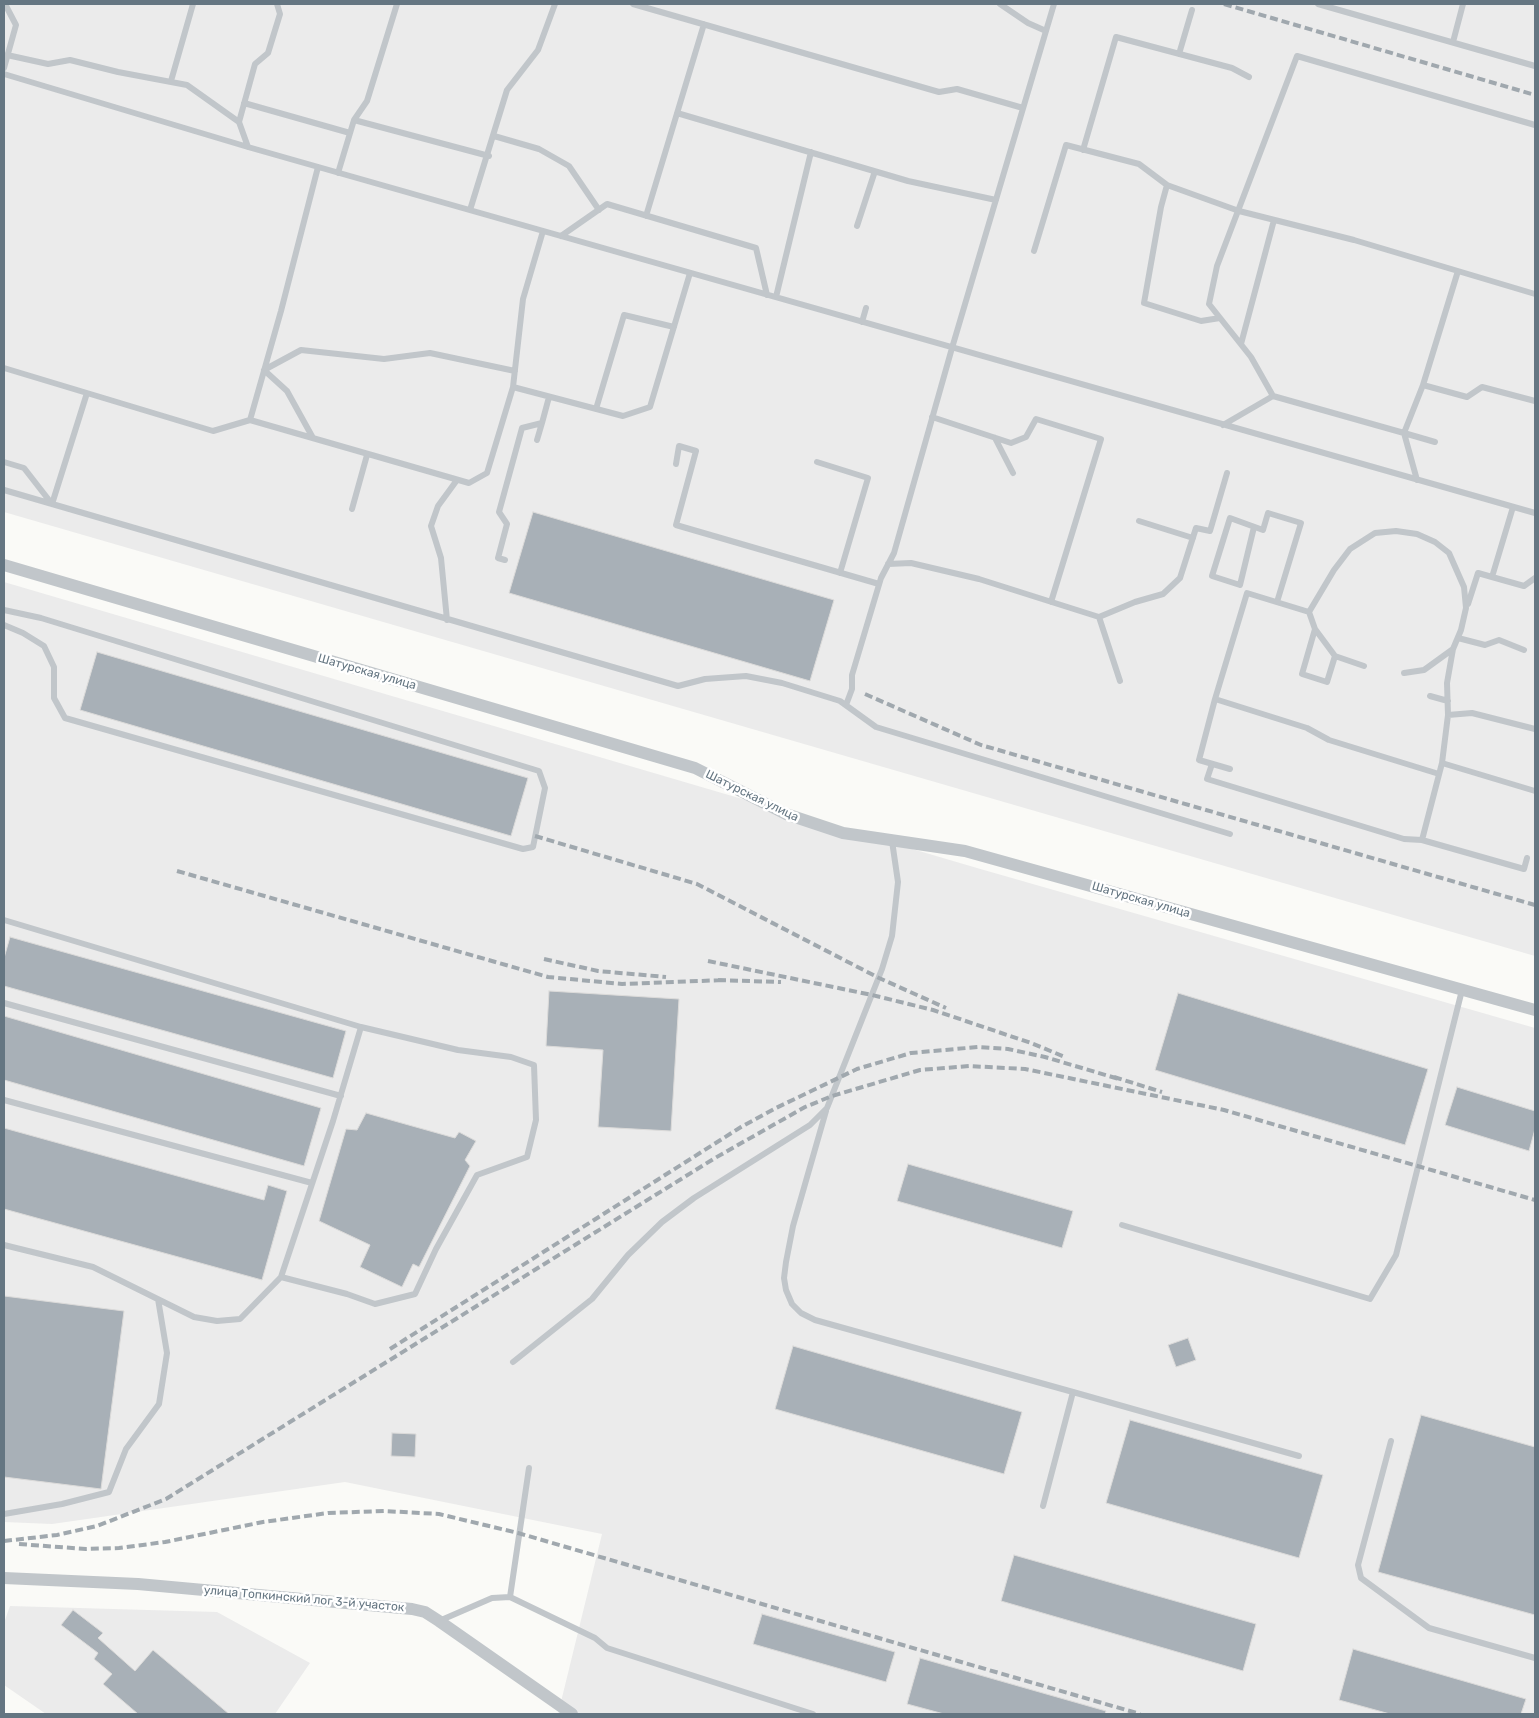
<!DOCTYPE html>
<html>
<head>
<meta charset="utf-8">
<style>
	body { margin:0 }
	#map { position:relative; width:1539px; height:1718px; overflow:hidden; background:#fafaf7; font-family:Rubik,sans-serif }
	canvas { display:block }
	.frame { position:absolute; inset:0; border:5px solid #657682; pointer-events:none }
</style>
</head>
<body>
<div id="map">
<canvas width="1539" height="1718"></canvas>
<div class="frame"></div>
</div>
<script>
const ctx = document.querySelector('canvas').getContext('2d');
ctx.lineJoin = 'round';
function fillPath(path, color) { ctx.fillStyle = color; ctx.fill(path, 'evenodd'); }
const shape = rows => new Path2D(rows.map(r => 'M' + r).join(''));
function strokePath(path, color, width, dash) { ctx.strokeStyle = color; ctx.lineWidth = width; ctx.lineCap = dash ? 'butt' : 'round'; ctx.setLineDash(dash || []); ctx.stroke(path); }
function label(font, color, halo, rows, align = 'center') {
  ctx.font = font + ' Rubik,sans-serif'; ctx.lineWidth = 5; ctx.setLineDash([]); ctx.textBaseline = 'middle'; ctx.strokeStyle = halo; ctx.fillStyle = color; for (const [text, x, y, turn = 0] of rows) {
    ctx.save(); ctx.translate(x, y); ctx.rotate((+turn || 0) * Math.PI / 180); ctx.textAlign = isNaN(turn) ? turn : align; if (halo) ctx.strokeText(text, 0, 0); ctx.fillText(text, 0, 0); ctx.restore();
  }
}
fillPath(shape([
	[4,4,1535,4,1535,956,4,512],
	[4,582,977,868,1535,1028,1535,1714,558,1714,602,1534,345,1482,52,1524,4,1522],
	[10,1606,217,1612,310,1663,275,1714,46,1714,4,1685,4,1623]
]), '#ebebeb');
const building = shape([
	[533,512,834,600,810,681,509,593,533,512],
	[97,652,528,778,511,836,80,710,97,652],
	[10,937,346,1031,333,1078,4,986,4,958,10,937],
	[549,991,679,999,671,1131,598,1127,603,1050,546,1046,549,991],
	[1178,993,1428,1069,1405,1145,1155,1070,1178,993],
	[4,1016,321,1108,304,1166,4,1080,4,1016],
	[1457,1087,1535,1111,1535,1129,1529,1151,1445,1125,1457,1087],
	[366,1113,455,1138,459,1132,476,1141,465,1160,470,1166,419,1267,413,1264,402,1287,360,1267,370,1245,319,1221,346,1129,357,1130,366,1113],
	[4,1128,264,1200,268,1185,287,1191,262,1280,4,1209,4,1128],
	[908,1164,1073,1211,1062,1248,897,1201,908,1164],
	[4,1296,124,1311,101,1489,4,1477,4,1296],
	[1188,1338,1196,1360,1176,1367,1168,1345,1188,1338],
	[793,1346,1022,1412,1004,1474,775,1409,793,1346],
	[1421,1415,1535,1447,1535,1615,1378,1572,1421,1415],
	[1130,1420,1323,1475,1299,1558,1106,1503,1130,1420],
	[392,1433,416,1434,415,1457,391,1456,392,1433],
	[1014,1555,1256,1624,1243,1671,1001,1601,1014,1555],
	[73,1610,103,1633,98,1638,135,1671,153,1650,229,1714,138,1714,103,1684,112,1674,94,1659,98,1653,61,1625,73,1610],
	[762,1614,895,1652,886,1682,753,1644,762,1614],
	[1353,1649,1526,1699,1521,1714,1390,1714,1339,1700,1353,1649],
	[920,1658,1106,1711,1105,1714,944,1714,907,1704,920,1658]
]);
fillPath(building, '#a8b0b7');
strokePath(building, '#dcdbda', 1);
strokePath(shape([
	[633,4,939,92,957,89,1023,108],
	[1000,4,1028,23,1046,31],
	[1318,4,1535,66],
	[1453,42,1463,4],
	[1179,54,1192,10],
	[7,55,48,64,70,60,118,72,187,85,239,122,248,147],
	[4,68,16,25,5,4],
	[4,74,248,147,1535,513],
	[171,81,193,4],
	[244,103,350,133],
	[677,113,908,181,996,200],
	[354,120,489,156],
	[239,122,255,64,268,53,280,14,277,4],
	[494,136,539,149,569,166,599,210],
	[1083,150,1116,37,1232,68,1249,77],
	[338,173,354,120,367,101,397,4],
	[470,210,507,90,538,50,555,4],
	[646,216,704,24],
	[857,226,875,171],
	[561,236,607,204,756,248,767,295],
	[1034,251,1066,145,1139,164,1167,185],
	[776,297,811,152],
	[1220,318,1201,321,1144,303,1161,207,1167,185,1239,211,1354,240,1535,294],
	[862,322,866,308],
	[1241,344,1274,220],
	[4,368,213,431,250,420,469,483,487,473,513,387,523,299,543,231],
	[1423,385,1458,271],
	[513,387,623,416,650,407,690,273],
	[1273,396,1251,357,1209,304,1217,266,1297,56,1535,125],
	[596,409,624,315,674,327],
	[932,417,1011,443,1026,437,1036,419,1101,439,1051,602],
	[250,420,281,311,318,167],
	[1223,425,1273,396,1404,433,1417,480],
	[313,438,287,391,264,370,301,350,384,359,430,353,515,371],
	[995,438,1013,473],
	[537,440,542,423],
	[1435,442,1404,433,1423,385,1467,397,1482,387,1535,401],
	[4,462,24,468,52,504,87,393],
	[817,462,868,478,840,573],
	[676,464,679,446,696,451,676,525,879,584],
	[4,490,678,686,705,679,746,676,782,683,840,701,876,727,1230,834],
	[352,509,367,455],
	[1139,521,1193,538],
	[1254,527,1240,585,1212,576,1230,518,1263,530,1268,513,1301,523,1277,602],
	[505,560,498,558,507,524,499,512,522,428,542,423,549,397],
	[888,564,911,563,979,579,1099,617,1120,681],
	[1492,577,1524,586,1535,578],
	[1468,604,1478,573,1492,577,1513,507],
	[4,610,41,618,539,771,545,788,533,847,523,849,65,718,54,698,54,667,44,646,23,633,4,625],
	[1309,612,1315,629,1302,674,1327,682,1335,656,1364,666],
	[1099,617,1135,602,1163,594,1180,578,1196,528,1210,531,1227,473],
	[447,620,441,558,431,526,438,506,457,480],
	[1315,629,1335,656],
	[1458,638,1485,645,1499,640,1524,650],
	[1430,696,1448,701],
	[1215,699,1247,593,1309,612,1334,570,1350,549,1375,533,1396,531,1417,534,1435,542,1449,553,1464,587,1466,608,1461,630,1453,649,1424,670,1404,673],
	[846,705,852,689,852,675,881,578,894,553,952,348,1054,4],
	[1448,715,1472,713,1535,729],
	[1442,763,1448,715,1447,683,1453,649],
	[1212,764,1207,779,1404,839,1422,840],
	[1230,769,1199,760,1215,699,1307,728,1329,740,1439,774],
	[1527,858,1524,869,1422,840,1442,763,1535,791],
	[4,920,361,1027,333,1121,281,1277,240,1319,217,1321,194,1317,93,1267,4,1245],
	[4,1003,341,1096],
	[4,1100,312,1183],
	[826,1111,793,1226,786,1262,784,1278,786,1290,792,1304,801,1313,815,1320,1073,1392,1043,1506],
	[1122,1225,1370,1299,1396,1255,1462,990],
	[281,1277,347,1294,375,1304,415,1294,436,1249,477,1175,527,1157,536,1120,534,1065,511,1057,458,1050,361,1027],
	[513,1362,592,1299,628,1255,662,1222,694,1198,810,1125,827,1108,882,969,892,936,898,882,892,841],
	[1073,1392,1299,1456],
	[1391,1441,1358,1565,1361,1578,1429,1628,1535,1658],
	[4,1514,62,1504,109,1492,126,1449,159,1404,167,1353,158,1299],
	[510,1597,529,1468],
	[439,1621,492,1598,510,1597,595,1638,607,1648,813,1714]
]), '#c1c6ca', 6);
strokePath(shape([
	[4,565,695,768,786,814,843,833,965,851,1535,1010],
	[4,1578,138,1584,412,1609,425,1612,439,1621,572,1714]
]), '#c1c6ca', 12);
strokePath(shape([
	[1224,4,1535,95],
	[865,694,981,745,1535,905],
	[535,836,697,884,879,978,946,1008],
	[177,871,548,977,622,984,725,980],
	[544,959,598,971,666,977],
	[708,961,872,995,933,1010,1031,1043,1065,1057],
	[718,980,781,982],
	[1114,1077,1162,1092],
	[390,1349,741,1127,776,1108,857,1069,911,1053,978,1047,1008,1049,1045,1057,1119,1079],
	[4,1541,57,1535,97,1526,166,1499,715,1158,805,1107,832,1096,920,1070,969,1066,1025,1069,1224,1110,1535,1200],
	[19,1544,86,1549,119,1548,165,1542,263,1522,328,1513,384,1511,439,1514,518,1533,1140,1714]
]), '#a0a8ae', 4, [8, 4]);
label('12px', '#657682', '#fff', [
	["Шатурская улица",367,672,16],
	["Шатурская улица",752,796,26],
	["Шатурская улица",1141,900,16],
	["улица Топкинский лог 3-й участок",304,1599,5]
]);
</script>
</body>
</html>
